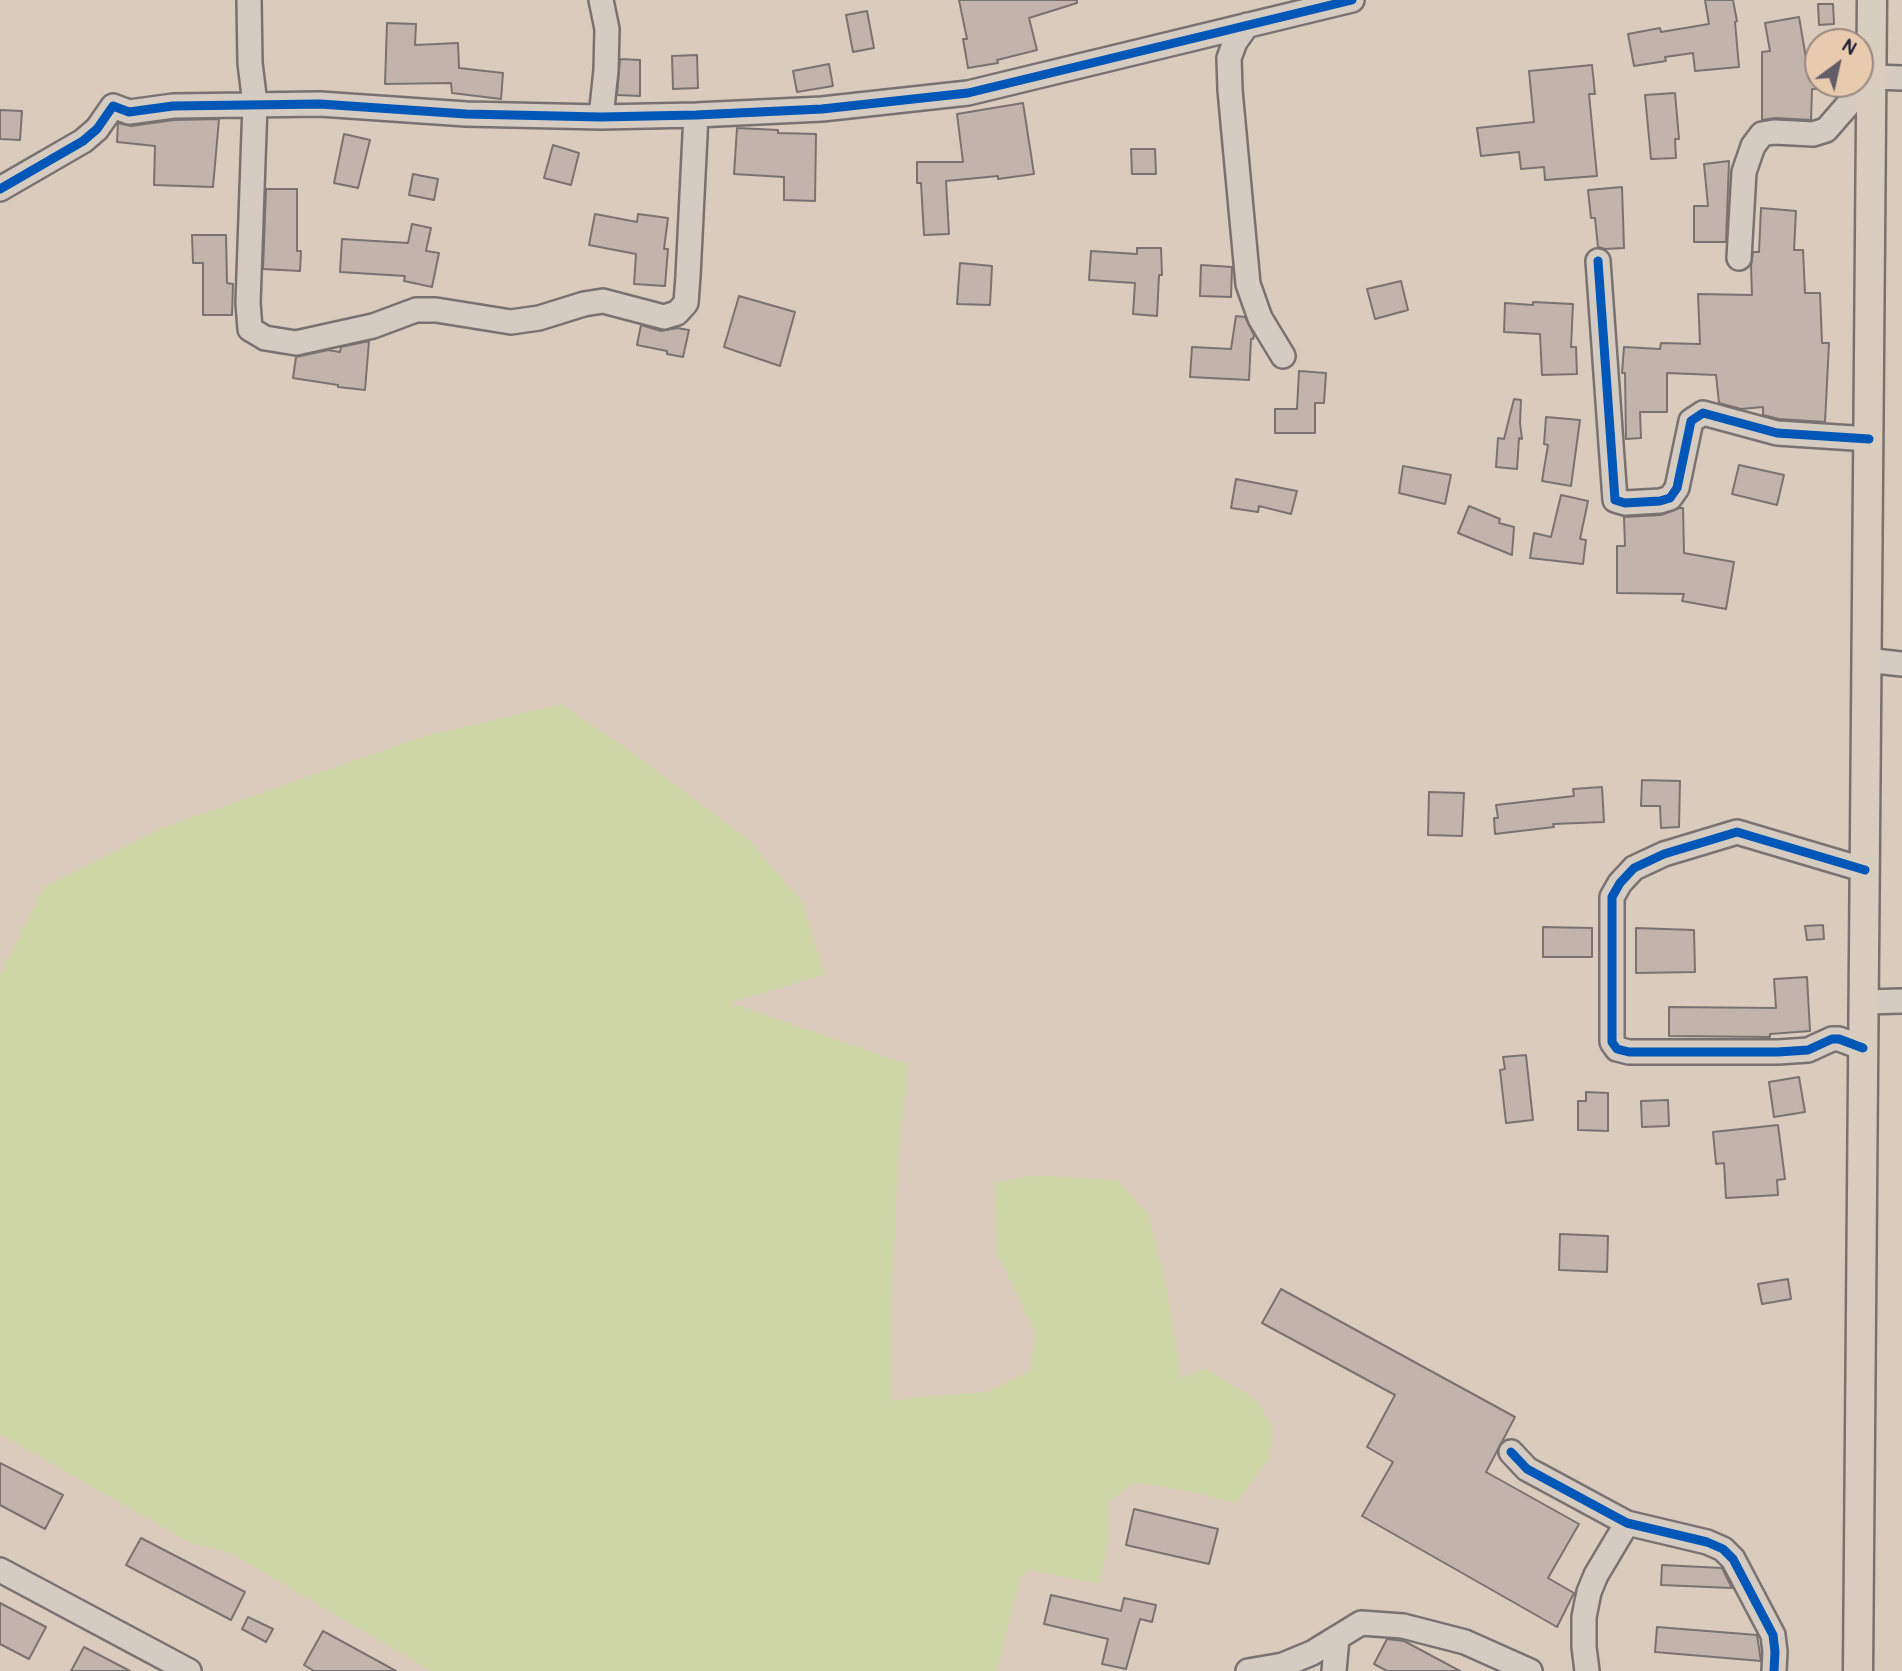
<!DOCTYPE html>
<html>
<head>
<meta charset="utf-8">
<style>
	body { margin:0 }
	#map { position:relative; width:1902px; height:1671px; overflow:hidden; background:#dbcbbc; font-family:Pangolin,sans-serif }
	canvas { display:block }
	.north { position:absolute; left:1804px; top:28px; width:70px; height:70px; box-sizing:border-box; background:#e8cbaf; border:2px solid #998781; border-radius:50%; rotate:33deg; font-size:19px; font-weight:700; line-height:28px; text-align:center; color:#22223b }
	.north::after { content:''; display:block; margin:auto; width:24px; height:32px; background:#635d68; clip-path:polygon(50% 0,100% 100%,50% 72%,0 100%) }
</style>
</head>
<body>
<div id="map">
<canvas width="1902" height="1671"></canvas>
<div class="north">N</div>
</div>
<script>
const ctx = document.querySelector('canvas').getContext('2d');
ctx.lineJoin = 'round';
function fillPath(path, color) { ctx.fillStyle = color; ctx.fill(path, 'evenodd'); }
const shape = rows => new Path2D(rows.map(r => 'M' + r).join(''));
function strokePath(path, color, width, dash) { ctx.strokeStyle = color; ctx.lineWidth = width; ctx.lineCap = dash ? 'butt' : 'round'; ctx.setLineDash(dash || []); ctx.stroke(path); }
fillPath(shape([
	[561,704,640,758,748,839,802,902,825,974,730,1003,908,1064,898,1163,892,1304,892,1401,927,1396,987,1392,1031,1370,1035,1333,997,1253,994,1183,1035,1175,1117,1180,1149,1215,1167,1289,1181,1379,1205,1368,1255,1399,1273,1427,1269,1459,1236,1503,1178,1489,1133,1483,1109,1501,1108,1543,1100,1584,1030,1570,1020,1577,997,1671,431,1671,232,1554,187,1541,0,1434,0,975,44,887,164,827,424,736]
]), '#ced5a7');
const building = shape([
	[959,0,1077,0,1077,3,1029,18,1037,50,997,60,998,63,968,68,963,39,967,39,959,0],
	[1705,0,1733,0,1737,21,1735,22,1739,67,1695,71,1693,53,1665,57,1666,61,1634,66,1628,34,1660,28,1661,32,1709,24,1705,0],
	[1818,4,1833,4,1834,24,1819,25,1818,4],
	[867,11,874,48,853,52,846,15,867,11],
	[1799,17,1807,64,1818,66,1818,89,1812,89,1811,120,1775,118,1762,120,1762,52,1770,51,1765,23,1799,17],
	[387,23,416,24,415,45,458,43,459,68,503,73,501,99,452,93,451,83,385,84,387,23],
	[697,55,698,88,673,89,672,56,697,55],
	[620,59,640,60,640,96,617,95,620,59],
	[829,64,833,86,797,92,793,71,829,64],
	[1592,65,1595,94,1589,94,1597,176,1545,180,1544,167,1521,169,1519,152,1481,156,1477,128,1534,122,1529,71,1592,65],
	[1675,93,1679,139,1675,139,1676,158,1651,159,1645,95,1675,93],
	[1023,103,1034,174,998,179,998,176,946,181,949,234,924,235,921,183,917,183,917,162,963,162,957,114,1023,103],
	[0,110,22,111,20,140,0,139,0,110],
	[219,119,213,187,154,185,155,146,117,142,118,123,131,126,174,120,219,119],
	[737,128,778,130,778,133,816,134,815,201,784,200,784,177,734,174,737,128],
	[344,134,370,140,358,188,334,183,344,134],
	[553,145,579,153,571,185,544,178,553,145],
	[1131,149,1155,149,1156,174,1132,174,1131,149],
	[1729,161,1726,242,1694,242,1694,206,1708,206,1704,164,1729,161],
	[413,174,438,179,434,200,409,195,413,174],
	[1622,187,1624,248,1605,249,1598,247,1595,218,1591,218,1588,190,1622,187],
	[266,189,297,189,297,251,301,251,300,271,263,269,266,189],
	[1761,208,1796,211,1794,250,1803,250,1805,293,1820,293,1822,343,1829,343,1825,422,1779,419,1763,415,1763,407,1741,409,1719,403,1716,375,1667,373,1667,412,1640,412,1641,438,1626,439,1625,373,1622,373,1624,347,1660,349,1661,343,1700,344,1698,294,1752,295,1751,266,1753,252,1759,252,1761,208],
	[595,214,637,222,638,214,668,218,664,249,668,249,665,286,634,284,636,254,589,245,595,214],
	[412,224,431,228,426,251,439,253,432,287,404,281,405,276,340,272,342,239,408,243,412,224],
	[192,235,226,235,227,283,233,284,232,315,203,315,203,263,193,263,192,235],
	[1137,248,1161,248,1162,275,1159,275,1157,316,1133,314,1135,283,1089,280,1091,251,1137,254,1137,248],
	[960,263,992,266,990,305,957,304,960,263],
	[1201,265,1232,267,1231,297,1200,296,1201,265],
	[1401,281,1408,310,1375,319,1367,289,1401,281],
	[739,296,795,312,780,366,724,347,739,296],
	[1533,302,1573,304,1571,347,1576,347,1577,374,1542,375,1540,334,1504,332,1505,303,1533,305,1533,302],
	[1236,316,1245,317,1254,335,1253,339,1251,339,1249,380,1190,377,1192,347,1231,349,1236,316],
	[641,325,661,331,677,328,689,330,683,357,667,354,667,351,637,345,641,325],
	[369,341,365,390,338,387,338,385,293,378,296,357,328,350,340,352,341,347,369,341],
	[1299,371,1326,373,1324,403,1315,403,1315,433,1275,433,1275,409,1297,409,1299,371],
	[1514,399,1521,400,1520,423,1522,439,1519,438,1517,469,1496,467,1498,438,1504,439,1514,399],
	[1546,417,1580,420,1571,486,1542,481,1548,445,1544,444,1546,417],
	[1739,465,1784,475,1777,505,1732,494,1739,465],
	[1403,466,1451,475,1445,504,1399,493,1403,466],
	[1236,479,1297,491,1291,514,1259,506,1258,512,1231,508,1236,479],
	[1561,495,1588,501,1580,539,1586,540,1583,564,1530,558,1534,533,1551,537,1561,495],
	[1469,506,1500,519,1499,523,1514,527,1512,555,1458,533,1469,506],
	[1679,508,1683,508,1684,553,1734,562,1726,609,1682,601,1684,594,1617,593,1617,546,1625,546,1624,517,1661,515,1679,508],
	[1642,780,1680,781,1679,827,1661,828,1660,806,1641,806,1642,780],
	[1602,787,1604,822,1553,824,1554,827,1495,834,1494,818,1498,818,1496,805,1574,796,1573,789,1602,787],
	[1429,792,1464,793,1462,836,1428,835,1429,792],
	[1823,925,1824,939,1807,940,1805,926,1823,925],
	[1543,927,1592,928,1592,957,1543,957,1543,927],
	[1636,928,1694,930,1695,972,1636,973,1636,928],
	[1807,977,1810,1031,1770,1034,1770,1037,1669,1036,1669,1007,1776,1008,1774,979,1807,977],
	[1526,1055,1533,1120,1506,1123,1500,1070,1505,1069,1503,1057,1526,1055],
	[1799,1077,1805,1112,1774,1117,1769,1082,1799,1077],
	[1586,1092,1608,1093,1608,1131,1578,1130,1578,1101,1586,1101,1586,1092],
	[1668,1100,1669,1126,1642,1127,1641,1101,1668,1100],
	[1778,1125,1785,1179,1777,1180,1778,1195,1726,1198,1724,1163,1716,1164,1713,1132,1778,1125],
	[1560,1234,1608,1236,1607,1272,1559,1270,1560,1234],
	[1788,1279,1791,1299,1762,1304,1758,1284,1788,1279],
	[1281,1289,1515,1417,1486,1472,1579,1524,1548,1578,1574,1593,1557,1627,1362,1516,1393,1462,1367,1447,1395,1395,1262,1323,1281,1289],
	[0,1463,63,1495,45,1529,0,1505,0,1463],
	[1134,1509,1218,1529,1209,1564,1126,1545,1134,1509],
	[141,1538,245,1592,231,1620,126,1565,141,1538],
	[1662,1565,1722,1568,1732,1588,1661,1585,1662,1565],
	[1051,1595,1121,1611,1124,1598,1156,1605,1152,1622,1140,1619,1126,1669,1102,1664,1108,1639,1044,1624,1051,1595],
	[0,1603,46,1627,29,1659,0,1644,0,1603],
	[248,1617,273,1629,266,1642,242,1629,248,1617],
	[1657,1627,1757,1635,1761,1661,1655,1652,1657,1627],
	[323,1631,396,1671,314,1671,304,1665,323,1631],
	[1387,1639,1404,1641,1460,1671,1387,1671,1374,1664,1387,1639],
	[84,1647,130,1671,71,1671,84,1647]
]);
fillPath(building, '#c2b4aa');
strokePath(building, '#7a7271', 2);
const minor = shape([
	[249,0,250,63,255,104,248,303,250,329,265,338,296,343,373,326,416,310,436,310,511,322,539,318,584,304,603,301,664,317,677,313,686,303,688,276,696,115],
	[1247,25,1235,42,1229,58,1230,90,1248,284,1260,318,1283,356],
	[601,117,606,70,607,29,601,0],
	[0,189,83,141,97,129,113,106,129,112,173,106,320,104,466,114,601,117,696,115,822,109,968,93,1352,0],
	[1739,258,1744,172,1753,146,1762,134,1774,132,1813,134,1826,130,1872,77,1902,78],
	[1598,261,1615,500,1625,503,1660,501,1670,498,1677,488,1691,421,1703,413,1777,433,1869,439],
	[1866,660,1902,664],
	[1864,1002,1902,1001],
	[1863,1048,1839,1039,1832,1039,1808,1050,1778,1052,1629,1052,1617,1049,1612,1042,1612,897,1620,883,1634,868,1664,854,1737,832,1865,870],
	[1511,1452,1527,1469,1627,1523,1707,1542,1723,1549,1733,1559,1773,1635,1775,1652,1774,1671],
	[0,1570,189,1671],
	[1248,1671,1283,1665,1312,1653,1361,1623,1403,1626,1465,1642,1530,1671],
	[1334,1671,1337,1638],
	[1587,1671,1584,1647,1584,1617,1589,1592,1596,1575,1627,1523]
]);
const major = shape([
	[1858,1671,1872,0]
]);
strokePath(minor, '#7a7271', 28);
strokePath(major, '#7a7271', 33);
strokePath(minor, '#d6cbc1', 23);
strokePath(major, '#d8cdbe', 28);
strokePath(shape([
	[0,189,83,141,97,129,113,106,129,112,173,106,320,104,466,114,601,117,696,115,822,109,968,93,1352,0],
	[1598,261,1615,500,1625,503,1660,501,1670,498,1677,488,1691,421,1703,413,1777,433,1869,439],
	[1863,1048,1839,1039,1832,1039,1808,1050,1778,1052,1629,1052,1617,1049,1612,1042,1612,897,1620,883,1634,868,1664,854,1737,832,1865,870],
	[1511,1452,1527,1469,1627,1523,1707,1542,1723,1549,1733,1559,1773,1635,1775,1652,1774,1671]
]), '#0057b8', 9);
</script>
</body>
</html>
